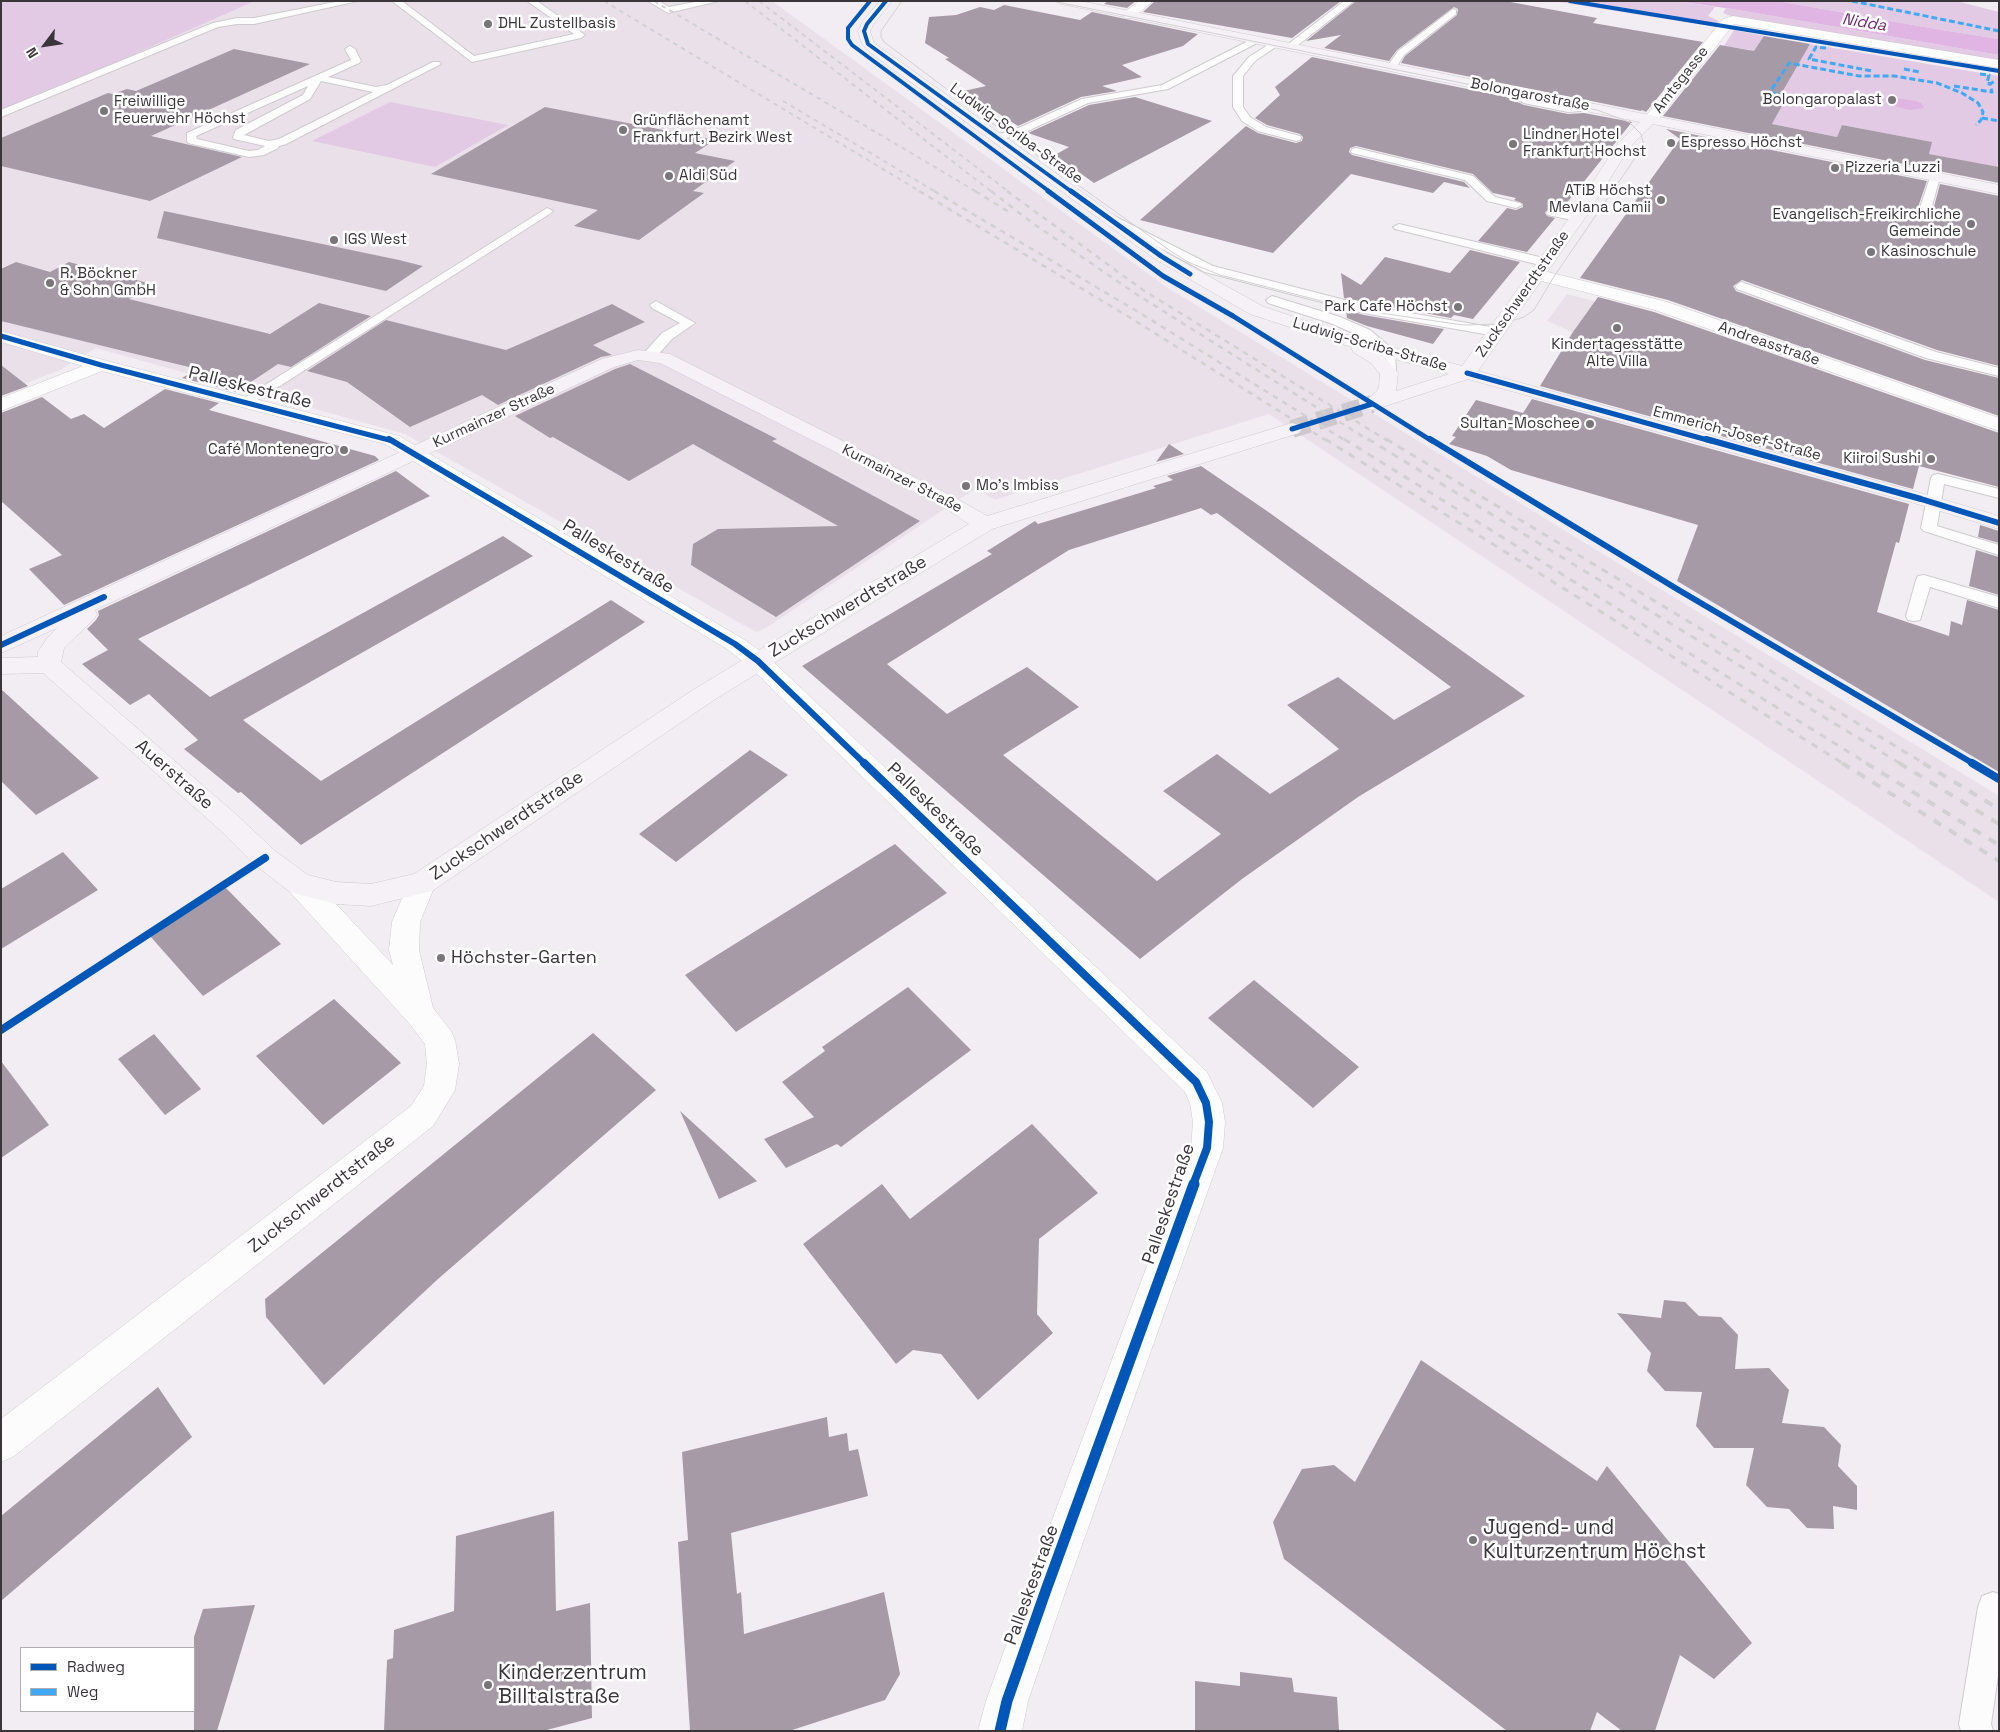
<!DOCTYPE html>
<html>
<head>
<meta charset="utf-8">
<style>
	body { margin:0 }
	#map { position:relative; width:2000px; height:1732px; overflow:hidden; background:#f2edf2; font-family:"Space Grotesk",sans-serif }
	canvas { display:block }
	.frame { position:absolute; inset:0; border:2px solid #393539; pointer-events:none }
	.legend { position:absolute; left:20px; top:1647px; width:175px; height:65px; box-sizing:border-box; background:#fff; border:1px solid #b0aeb0; margin:0; padding:6px 9px; list-style:none; font-size:15px; color:#393539 }
	.legend li { display:flex; align-items:center; gap:10px; height:25px }
	.legend b { width:25px; border:1px solid #b0aeb0 }
	.north { position:absolute; left:20px; top:20px; width:50px; height:50px; -webkit-text-stroke:4px #fff; paint-order:stroke; rotate:239deg; font-size:14px; font-weight:700; line-height:20px; text-align:center; color:#393539 }
	.north::after { content:''; display:block; margin:auto; width:18px; height:22px; background:#393539; clip-path:polygon(50% 0,100% 100%,50% 72%,0 100%) }
</style>
</head>
<body>
<div id="map">
<canvas width="2000" height="1732"></canvas>
<div class="frame"></div>
<ul class="legend">
<li><b style="height:6px;background:#0057b8"></b>Radweg</li>
<li><b style="height:6px;background:#3fa9f5"></b>Weg</li>
</ul>
<div class="north">N</div>
</div>
<script>
const ctx = document.querySelector('canvas').getContext('2d');
ctx.lineJoin = 'round';
function fillPath(path, color) { ctx.fillStyle = color; ctx.fill(path, 'evenodd'); }
const shape = rows => new Path2D(rows.map(r => 'M' + r).join(''));
function strokePath(path, color, width, dash) { ctx.strokeStyle = color; ctx.lineWidth = width; ctx.lineCap = dash ? 'butt' : 'round'; ctx.setLineDash(dash || []); ctx.stroke(path); }
function label(font, color, halo, rows, align = 'center') {
  ctx.font = font + ' "Space Grotesk",sans-serif'; ctx.lineWidth = 5; ctx.setLineDash([]); ctx.textBaseline = 'middle'; ctx.strokeStyle = halo; ctx.fillStyle = color; for (const [text, x, y, turn = 0] of rows) {
    ctx.save(); ctx.translate(x, y); ctx.rotate((+turn || 0) * Math.PI / 180); ctx.textAlign = isNaN(turn) ? turn : align; if (halo) ctx.strokeText(text, 0, 0); ctx.fillText(text, 0, 0); ctx.restore();
  }
}
fillPath(shape([
	[255,1,772,1,1165,286,1999,796,1999,902,1269,414,995,500,975,489,766,628,756,632,405,434,96,348,60,370,1,393,1,113],
	[1567,294,1675,323,1612,368,1560,354,1572,332,1547,321]
]), '#eae0ea');
fillPath(shape([
	[6,1,255,1,1,113,1,2],
	[1553,1,1676,1,1715,7,1708,16,1719,21,1716,27],
	[1777,1,1956,1,1999,12,1999,39,1936,29],
	[1726,8,1999,55,1999,61,1733,17,1723,13],
	[1734,30,1765,36,1760,43,1805,51,1810,44,1999,76,1999,157,1997,167,1929,154,1931,142,1842,125,1837,137,1772,124,1783,102,1727,91,1751,50,1724,46],
	[390,102,508,125,435,167,312,141]
]), '#e2c9e4');
fillPath(shape([
	[1676,1,1777,1,1936,29,1999,39,1999,55,1732,9],
	[1896,98,1916,101,1921,103,1924,108,1910,110,1897,107,1889,101]
]), '#e0b5e3');
fillPath(shape([
	[1108,1,1136,1,1127,8,1104,4],
	[1155,1,1341,1,1292,38,1143,12],
	[1356,1,1505,1,1597,18,1593,23,1703,42,1646,112,1642,110,1641,111,1401,63,1405,56,1457,15,1458,9,1454,7,1397,50,1389,61,1324,48,1341,35,1306,41],
	[1004,5,1080,20,1092,12,1198,34,1183,46,1122,65,1142,77,1102,86,1117,91,1081,97,1018,126,964,91,986,86,945,59,949,58,925,43,929,17,956,15,980,7,994,10],
	[1764,36,1810,44,1777,101,1784,102,1772,124,1837,137,1842,125,1932,142,1929,154,1999,167,1999,183,1663,116,1720,45,1754,51],
	[234,49,310,64,151,136,242,157,150,201,1,166,1,138,108,93,113,94,127,89,136,91],
	[1312,57,1506,97,1524,105,1568,114,1584,113,1632,122,1561,210,1552,208,1545,212,1547,216,1555,218,1527,252,1478,241,1507,208,1516,210,1523,207,1523,204,1514,200,1516,198,1493,193,1473,174,1356,146,1350,148,1349,152,1352,155,1464,182,1470,188,1444,182,1433,193,1351,174,1273,253,1140,220,1246,126,1258,133,1296,143,1302,141,1303,137,1300,134,1267,125,1255,118,1280,95,1275,87],
	[1135,97,1212,121,1094,183,1055,155,1069,147,1028,133,1089,105],
	[545,107,715,140,695,153,735,161,693,191,704,193,639,240,574,226,598,210,431,174],
	[1666,129,1927,181,1915,216,1919,221,1927,221,1931,218,1940,184,1999,196,1999,366,1937,350,1742,280,1733,286,1736,291,1925,360,1999,378,1999,416,1668,300,1580,278,1680,139],
	[164,211,399,260,423,266,386,291,157,238],
	[1470,250,1520,262,1473,319,1454,315,1451,318,1344,298,1341,273,1361,285,1385,257,1450,273],
	[16,262,50,272,69,262,155,285,129,299,270,334,319,303,371,316,291,367,278,364,236,392,182,378,197,369,1,321,1,269],
	[1598,297,1654,312,1999,433,1999,487,1919,466,1913,489,1540,386,1573,332],
	[612,304,645,322,593,345,612,355,601,357,498,405,482,395,410,427,347,382,307,371,386,320,506,350],
	[1346,310,1364,315,1444,329,1433,344,1367,326,1347,318],
	[630,364,777,439,772,441,920,521,776,617,691,565,693,544,718,529,838,526,693,444,629,481,553,437,550,438,515,416,615,369],
	[1,365,28,386,1,396],
	[165,389,219,403,209,410,375,456,379,460,64,605,29,569,62,555,1,501,1,413,42,397,71,419,84,414,104,428],
	[1532,399,1909,504,1899,543,1896,542,1877,612,1949,636,1951,621,1962,625,1967,600,1999,610,1999,772,1677,581,1698,525,1511,470,1487,456,1449,444,1456,437,1452,436,1476,400,1523,413],
	[1169,444,1184,454,1156,462],
	[1201,466,1267,511,1525,696,1358,797,1242,879,1140,959,802,666,992,554,987,551,1035,521,1038,524,1156,488,1153,486,1173,480,1167,476],
	[1201,508,1211,515,1217,513,1451,687,1394,720,1338,677,1287,705,1339,749,1270,794,1217,754,1163,791,1221,834,1157,881,1003,755,1079,707,1027,667,947,714,887,664,1069,550],
	[396,471,430,496,138,639,210,697,503,536,533,556,243,720,321,781,611,600,645,622,301,845,241,792,238,793,184,749,198,740,149,694,130,705,82,664,108,650,87,629,96,620,99,615,98,611],
	[1980,525,1999,531,1999,543,1978,537],
	[1976,550,1999,557,1999,595,1969,586],
	[1,689,48,732,99,778,36,815,1,781],
	[750,750,788,775,676,862,639,834],
	[895,844,947,893,736,1032,685,975],
	[63,852,98,890,1,949,1,889],
	[226,888,281,944,203,996,150,936],
	[1254,980,1359,1067,1313,1108,1208,1018],
	[908,987,971,1050,841,1147,837,1144,786,1168,764,1139,814,1117,782,1082,825,1051,822,1047],
	[334,999,401,1063,323,1125,256,1056],
	[593,1033,656,1090,438,1279,324,1385,266,1317,265,1299],
	[154,1034,201,1089,165,1115,118,1059],
	[1,1061,49,1125,1,1158],
	[680,1111,757,1181,719,1199],
	[1032,1124,1098,1193,1039,1239,1037,1314,1053,1333,978,1400,941,1354,913,1350,896,1364,803,1244,882,1184,910,1219],
	[1664,1300,1685,1302,1699,1316,1721,1317,1738,1335,1735,1369,1769,1368,1789,1390,1782,1423,1824,1427,1841,1445,1838,1466,1857,1486,1857,1510,1833,1506,1834,1529,1807,1528,1789,1509,1767,1507,1746,1485,1754,1448,1714,1448,1696,1426,1702,1392,1665,1391,1647,1371,1651,1353,1617,1313,1661,1318],
	[1421,1360,1597,1481,1607,1466,1752,1643,1714,1679,1680,1655,1655,1731,1622,1731,1597,1712,1590,1731,1507,1731,1284,1559,1273,1522,1302,1469,1334,1465,1355,1482],
	[158,1387,192,1437,1,1601,1,1516],
	[827,1417,829,1437,847,1433,849,1451,858,1449,868,1496,731,1533,737,1594,741,1592,744,1634,884,1592,900,1674,885,1700,789,1731,690,1731,678,1542,688,1540,682,1452],
	[554,1511,556,1611,590,1603,592,1718,543,1731,384,1731,387,1660,393,1658,394,1630,454,1611,456,1536],
	[255,1605,217,1731,194,1731,194,1637,203,1609],
	[1240,1672,1292,1678,1294,1692,1337,1697,1339,1731,1195,1731,1195,1681,1240,1686]
]), '#a79aa7');
strokePath(shape([
	[1292,429,1372,404]
]), '#cdc8cd', 18, [18, 9]);
const lane = shape([
	[340,1,358,1,254,24,237,24,218,27,1,117,1,110,213,23,237,18,254,18,340,1],
	[392,1,402,1,474,56,574,34,527,1,537,1,585,35,581,38,472,62,392,1],
	[648,1,659,1,669,7,700,1,719,1,668,13,648,1],
	[1344,1,1354,1,1293,49,1287,49,1287,45,1344,1],
	[1453,9,1456,10,1456,14,1404,55,1395,69,1389,69,1387,67,1398,51,1453,9],
	[1256,37,1259,38,1259,42,1168,89,1088,103,1019,135,997,140,992,137,993,135,1012,131,1082,99,1162,85,1256,37],
	[1274,41,1277,42,1277,46,1255,61,1243,76,1243,107,1250,117,1266,127,1300,136,1301,138,1300,140,1296,141,1258,131,1242,121,1233,107,1233,76,1249,57,1274,41],
	[350,46,355,49,361,61,359,63,328,77,376,87,387,85,433,62,439,62,441,64,286,144,279,146,278,148,264,155,249,157,188,143,187,141,187,133,351,60,345,49,350,46],
	[321,81,373,92,279,139,269,141,244,135,310,99,321,81],
	[308,86,303,95,236,130,233,137,234,139,265,146,258,150,249,151,197,139,196,136,308,86],
	[1499,85,1527,98,1568,106,1593,104,1598,107,1593,110,1568,112,1524,103,1496,90,1494,88,1499,85],
	[1356,148,1473,176,1495,197,1520,203,1522,205,1516,208,1487,201,1465,180,1352,153,1351,151,1352,149,1356,148],
	[1935,174,1940,177,1929,217,1927,219,1919,219,1917,217,1930,177,1935,174],
	[547,208,553,211,551,213,250,405,240,405,238,402,547,208],
	[1552,210,1581,216,1583,218,1577,221,1548,215,1546,213,1548,211,1552,210],
	[1114,216,1213,266,1364,305,1496,328,1502,332,1496,336,1364,313,1205,272,1110,221,1108,219,1110,217,1114,216],
	[1399,224,1548,259,1550,262,1544,266,1395,229,1393,227,1399,224],
	[1741,282,1936,352,1999,368,1999,376,1926,358,1737,289,1735,286,1741,282],
	[1272,296,1340,317,1370,330,1395,351,1396,373,1394,376,1384,376,1382,373,1381,352,1360,336,1330,323,1268,303,1266,300,1272,296],
	[656,301,695,323,672,339,655,358,650,359,645,358,643,355,645,352,662,333,680,323,652,308,650,305,656,301],
	[1938,474,1999,489,1999,498,1944,484,1937,526,1999,545,1999,555,1924,531,1921,528,1931,478,1933,475,1938,474],
	[1924,575,1999,597,1999,608,1930,587,1920,620,1914,621,1908,620,1906,616,1916,580,1918,576,1924,575],
	[1993,1592,1999,1594,1999,1669,1991,1724,1993,1731,1961,1731,1959,1724,1978,1607,1982,1596,1993,1592]
]);
const street = shape([
	[1139,1,1153,1,1133,18,1125,18,1123,15,1125,12,1139,1],
	[1733,16,1999,60,1999,68,1734,24,1656,122,1646,122,1644,119,1646,116,1723,19,1733,16],
	[1536,269,1667,302,1999,418,1999,431,1655,310,1530,278,1528,274,1530,270,1536,269],
	[1,331,107,361,399,436,743,639,766,655,1207,1072,1222,1103,1225,1122,1223,1148,1066,1590,1028,1701,1022,1731,978,1731,986,1701,1026,1590,1191,1148,1193,1122,1190,1103,1185,1092,750,667,727,649,385,444,102,371,1,411,1,398,83,366,1,342,1,331],
	[422,872,432,875,436,883,420,922,419,950,433,1008,451,1031,455,1040,459,1064,455,1090,433,1126,14,1456,1,1462,1,1419,411,1106,424,1086,427,1064,425,1044,409,1023,290,892,286,884,290,876,300,873,310,876,393,965,389,950,392,922,412,875,422,872]
]);
const secondary = shape([
	[880,1,892,1,873,25,870,31,874,43,1167,253,1262,306,1341,333,1462,366,1570,217,1619,142,1640,122,1061,4,1055,1,1080,1,1999,185,1999,194,1653,124,1630,147,1585,218,1478,371,1928,495,1999,516,1999,529,1914,503,1468,379,1379,408,1372,410,1365,408,1362,404,1377,391,1379,387,1380,374,1371,363,1353,352,1351,347,1250,314,1155,259,872,54,862,44,858,31,863,21,880,1],
	[1384,356,1449,374,1396,391,1398,373,1384,356],
	[638,350,670,354,956,498,987,516,1285,425,1292,423,1299,425,1302,429,1299,433,992,529,714,700,432,891,371,906,336,904,290,892,255,865,220,830,43,673,1,674,1,658,38,657,38,652,47,638,57,628,1,653,1,636,602,359,638,350],
	[638,360,660,363,942,506,969,524,696,688,414,874,371,884,336,882,308,875,275,851,238,816,61,662,64,648,94,619,97,614,95,610,614,367,638,360]
]);
strokePath(lane, '#cecbce', 2);
strokePath(street, '#cecbce', 1);
strokePath(secondary, '#cecbce', 1);
fillPath(lane, '#fdfcfd');
fillPath(street, '#fdfcfd');
fillPath(secondary, '#f5f1f6');
strokePath(shape([
	[902,1,881,31,881,37,884,42,1008,135,1172,252,1188,262,1220,275,1353,309,1463,325,1501,324,1524,317,1534,310,1553,278,1644,145,1641,134,1629,122,1597,110,1052,1]
]), '#d2d1d2', 1);
strokePath(shape([
	[604,1,921,192],
	[654,1,977,192],
	[745,1,992,192],
	[759,1,1009,192],
	[783,101,936,192]
]), '#d2d1d2', 2, [4.5, 4.5]);
strokePath(shape([
	[919,191,1129,317,1327,441],
	[934,191,1140,313,1346,441],
	[975,191,1009,212],
	[991,191,1031,222,1133,292,1370,441],
	[1007,191,1143,290,1388,441]
]), '#d2d1d2', 2.5, [5.5, 5.5]);
strokePath(shape([
	[1325,439,1844,764],
	[1344,439,1868,764],
	[1368,439,1901,764],
	[1386,439,1925,764]
]), '#d2d1d2', 3, [7, 7]);
strokePath(shape([
	[1842,763,1999,861],
	[1866,763,1999,845],
	[1899,763,1999,824],
	[1923,763,1999,809]
]), '#d2d1d2', 4, [9, 9]);
strokePath(shape([
	[1852,1,1999,31],
	[1826,48,1816,47,1809,59,1872,71],
	[1904,69,1920,72],
	[1980,74,1989,75,1987,83,1990,84],
	[1954,86,1992,92,1990,84,1995,81],
	[1784,96,1770,92,1789,63,1859,76,1894,76,1937,83,1962,93,1978,103,1983,112,1981,120,1976,125],
	[1982,118,1999,121]
]), '#3fa9f5', 3, [6, 3]);
strokePath(shape([
	[870,1,848,28,848,39,852,45,1050,192],
	[886,1,867,24,864,31,868,44,1072,192],
	[1570,1,1999,71]
]), '#0057b8', 4);
strokePath(shape([
	[1048,191,1163,276,1233,316,1432,441],
	[1071,191,1161,256,1190,274],
	[1,336,101,365,393,441],
	[1467,373,1711,441],
	[1292,429,1372,404]
]), '#0057b8', 5);
strokePath(shape([
	[389,439,735,644,758,661,865,764],
	[1430,439,1677,589,1974,764],
	[1706,439,1921,499,1999,523],
	[1,645,104,597]
]), '#0057b8', 6);
strokePath(shape([
	[864,763,1196,1082,1206,1103,1209,1122,1207,1148,1193,1185],
	[1972,763,1999,779],
	[1,1030,265,858]
]), '#0057b8', 8);
strokePath(shape([
	[1000,1731,1007,1701,1046,1590,1194,1184]
]), '#0057b8', 11);
for (const [x, y, r, color] of [
	[488,24,5,"#7a757a"],
	[1892,100,5,"#7a757a"],
	[104,111,5,"#7a757a"],
	[623,130,5,"#7a757a"],
	[1671,143,5,"#7a757a"],
	[1513,144,5,"#7a757a"],
	[1835,168,5,"#7a757a"],
	[669,176,5,"#7a757a"],
	[1661,200,5,"#7a757a"],
	[1971,224,5,"#7a757a"],
	[334,240,5,"#7a757a"],
	[1871,252,5,"#7a757a"],
	[50,283,5,"#7a757a"],
	[1458,307,5,"#7a757a"],
	[1617,328,5,"#7a757a"],
	[1590,424,5,"#7a757a"],
	[344,450,5,"#7a757a"],
	[1931,459,5,"#7a757a"],
	[966,486,5,"#7a757a"],
	[441,958,5,"#7a757a"],
	[1473,1540,5,"#7a757a"],
	[488,1685,5,"#7a757a"]
]) { const dot = new Path2D(); dot.arc(x, y, r, 0, 2 * Math.PI); ctx.fillStyle = color; ctx.fill(dot); strokePath(dot, '#fff', 2); }
label('15px', '#393539', '#fff', [
	["DHL Zustellbasis",498,24],
	["Bolongaropalast",1882,100,"right"],
	["Freiwillige",114,102],
	["Feuerwehr Höchst",114,119],
	["Grünflächenamt",633,121],
	["Frankfurt, Bezirk West",633,138],
	["Lindner Hotel",1523,135],
	["Frankfurt Hochst",1523,152],
	["Espresso Höchst",1681,143],
	["Pizzeria Luzzi",1845,168],
	["Aldi Süd",679,176],
	["ATiB Höchst",1651,191,"right"],
	["Mevlana Camii",1651,208,"right"],
	["Evangelisch-Freikirchliche",1961,215,"right"],
	["Gemeinde",1961,232,"right"],
	["IGS West",344,240],
	["Kasinoschule",1881,252],
	["R. Böckner",60,274],
	["& Sohn GmbH",60,291],
	["Park Cafe Höchst",1448,307,"right"],
	["Kindertagesstätte",1617,345,"center"],
	["Alte Villa",1617,362,"center"],
	["Sultan-Moschee",1580,424,"right"],
	["Café Montenegro",334,450,"right"],
	["Kiiroi Sushi",1921,459,"right"],
	["Mo's Imbiss",976,486]
], 'left');
label('15px', '#393539', '#fff', [
	["Amtsgasse",1681,80,-52],
	["Bolongarostraße",1530,95,11],
	["Ludwig-Scriba-Straße",1016,134,36],
	["Zuckschwerdtstraße",1523,294,-55],
	["Andreasstraße",1769,344,19],
	["Ludwig-Scriba-Straße",1370,345,16],
	["Kurmainzer Straße",494,416,-25],
	["Emmerich-Josef-Straße",1737,434,15],
	["Kurmainzer Straße",902,479,27]
]);
label('italic 16px', '#6e2974', '#fff', [
	["Nidda",1864,23,9]
]);
label('18px', '#393539', '#fff', [
	["Palleskestraße",250,388,14],
	["Palleskestraße",618,557,31],
	["Zuckschwerdtstraße",848,607,-31],
	["Auerstraße",174,775,41],
	["Palleskestraße",935,810,44],
	["Zuckschwerdtstraße",507,826,-34],
	["Zuckschwerdtstraße",322,1194,-38],
	["Palleskestraße",1169,1204,-71],
	["Palleskestraße",1032,1585,-70]
]);
label('18px', '#393539', '#fff', [
	["Höchster-Garten",451,958]
], 'left');
label('21px', '#393539', '#fff', [
	["Jugend- und",1483,1528],
	["Kulturzentrum Höchst",1483,1552],
	["Kinderzentrum",498,1673],
	["Billtalstraße",498,1697]
], 'left');
</script>
</body>
</html>
